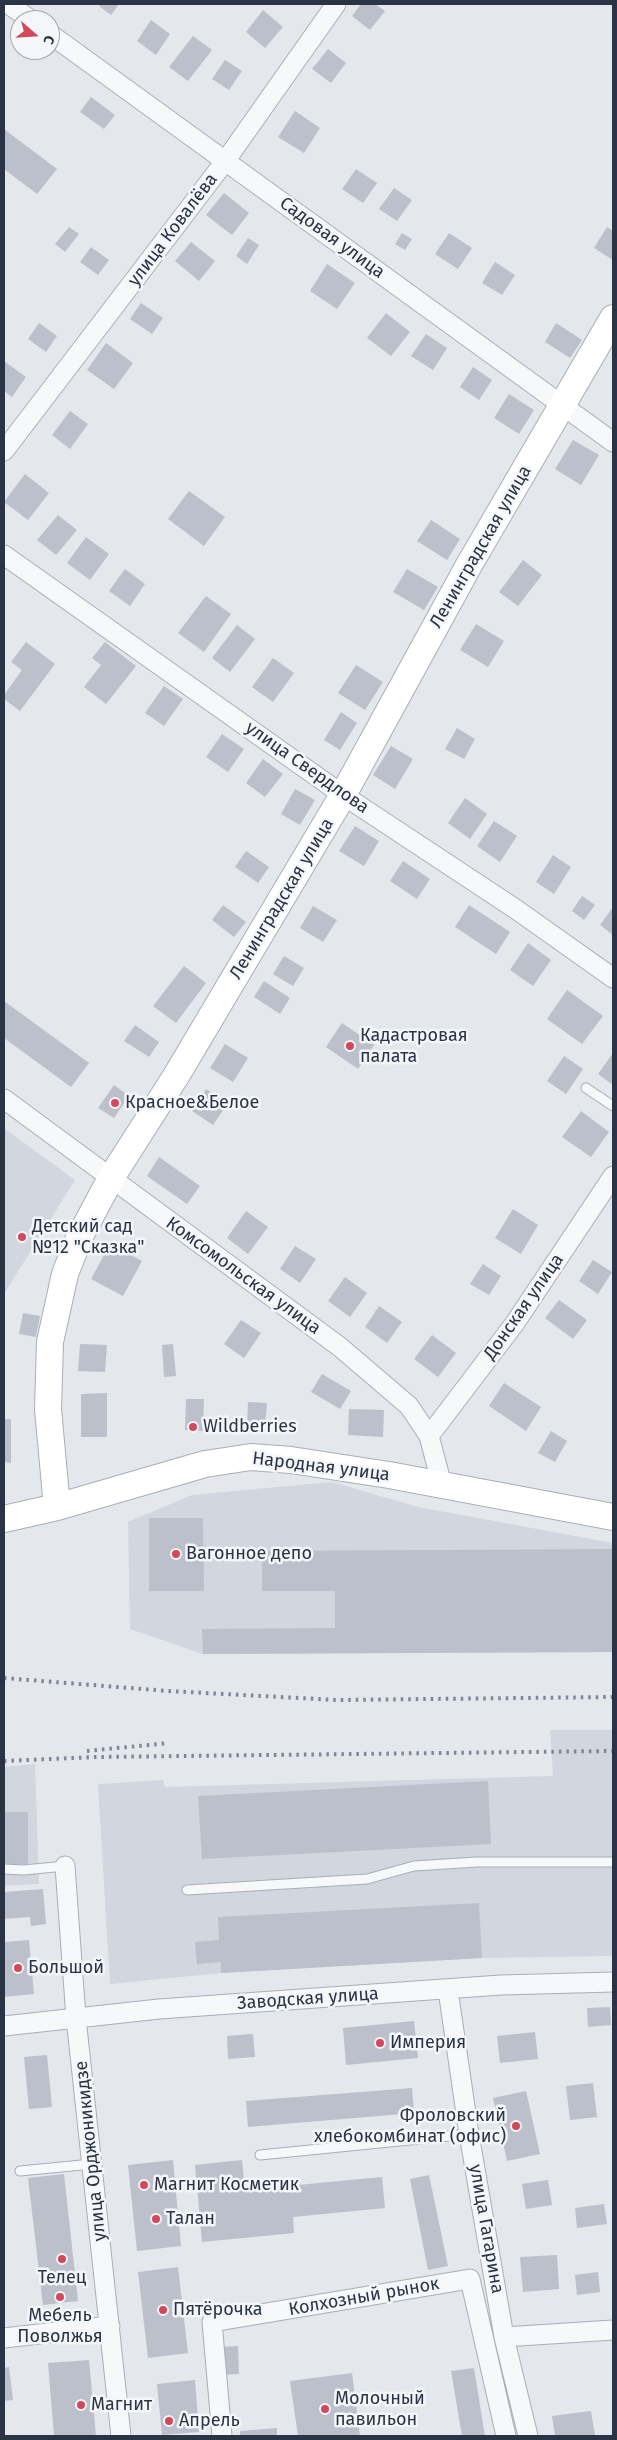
<!DOCTYPE html>
<html>
<head>
<meta charset="utf-8">
<style>
	body { margin:0 }
	#map { position:relative; width:617px; height:2440px; overflow:hidden; background:#e4e7ec; font-family:"Fira Sans",sans-serif }
	canvas { display:block }
	.frame { position:absolute; inset:0; border:5px solid #2b3445; pointer-events:none }
	.north { position:absolute; left:10px; top:10px; width:50px; height:50px; box-sizing:border-box; background:#f4f6f9; border:1px solid #a4a8b1; border-radius:50%; rotate:109deg; font-size:14px; font-weight:700; line-height:20px; text-align:center; color:#2b3445 }
	.north::after { content:''; display:block; margin:auto; width:18px; height:22px; background:#d1495b; clip-path:polygon(50% 0,100% 100%,50% 72%,0 100%) }
</style>
</head>
<body>
<div id="map">
<canvas width="617" height="2440"></canvas>
<div class="frame"></div>
<div class="north">С</div>
</div>
<script>
const ctx = document.querySelector('canvas').getContext('2d');
ctx.lineJoin = 'round';
function fillPath(path, color) { ctx.fillStyle = color; ctx.fill(path, 'evenodd'); }
const shape = rows => new Path2D(rows.map(r => 'M' + r).join(''));
function strokePath(path, color, width, dash) { ctx.strokeStyle = color; ctx.lineWidth = width; ctx.lineCap = dash ? 'butt' : 'round'; ctx.setLineDash(dash || []); ctx.stroke(path); }
function label(font, color, halo, rows, align = 'center') {
  ctx.font = font + ' "Fira Sans",sans-serif'; ctx.lineWidth = 5; ctx.setLineDash([]); ctx.textBaseline = 'middle'; ctx.strokeStyle = halo; ctx.fillStyle = color; for (const [text, x, y, turn = 0] of rows) {
    ctx.save(); ctx.translate(x, y); ctx.rotate((+turn || 0) * Math.PI / 180); ctx.textAlign = isNaN(turn) ? turn : align; if (halo) ctx.strokeText(text, 0, 0); ctx.fillText(text, 0, 0); ctx.restore();
  }
}
fillPath(shape([
	[4,1128,75,1180,4,1294],
	[332,1482,418,1507,613,1543,613,1652,203,1654,130,1629,128,1522,192,1495],
	[550,1730,613,1730,613,1956,482,1958,221,1973,110,1984,98,1784,163,1780,165,1787,553,1776],
	[35,1764,39,1884,4,1886,4,1767]
]), '#d2d6de');
fillPath(shape([
	[101,4,119,4,111,15,99,6],
	[361,4,375,4,385,11,370,30,352,16],
	[263,10,283,27,265,48,246,32],
	[151,20,170,34,156,55,137,41],
	[193,36,212,50,188,81,169,67],
	[328,49,346,63,331,83,312,69],
	[225,60,242,71,229,90,212,79],
	[91,97,115,115,104,129,80,112],
	[295,111,320,128,304,153,278,137],
	[4,129,57,169,37,194,4,169],
	[356,169,377,183,363,203,342,189],
	[394,188,412,200,397,221,379,209],
	[224,193,249,213,232,235,206,215],
	[69,227,79,234,65,252,55,244],
	[607,227,613,231,613,260,594,248],
	[402,233,412,239,405,250,395,244],
	[449,233,472,248,458,269,435,254],
	[248,238,259,245,247,264,236,256],
	[191,242,215,261,199,281,175,261],
	[91,247,109,260,98,275,80,262],
	[495,262,515,275,502,295,482,283],
	[327,264,355,283,337,309,310,291],
	[141,303,163,318,152,334,130,319],
	[386,313,410,332,391,356,367,338],
	[39,323,57,336,46,352,28,339],
	[556,323,582,340,570,358,545,342],
	[426,334,447,348,433,370,411,356],
	[106,343,133,363,114,389,87,370],
	[4,361,26,377,12,397,4,391],
	[473,367,492,380,479,400,460,387],
	[509,394,534,410,519,434,494,418],
	[70,411,88,424,70,449,52,435],
	[573,440,599,455,581,485,555,469],
	[25,474,49,493,28,520,4,502],
	[189,491,225,517,204,546,168,519],
	[58,515,77,530,56,555,37,540],
	[431,520,460,539,447,560,417,541],
	[86,537,109,554,90,580,67,563],
	[523,560,542,575,518,606,499,592],
	[125,569,145,584,130,606,109,591],
	[407,569,438,587,424,610,393,592],
	[206,596,231,614,204,652,178,633],
	[476,624,504,641,488,667,460,650],
	[237,625,255,639,230,672,212,658],
	[26,642,55,664,20,711,4,699,4,695,22,670,11,662],
	[105,642,136,666,106,704,84,687,101,665,92,658],
	[273,658,294,673,273,702,252,687],
	[356,665,383,682,365,710,338,693],
	[164,686,183,699,164,726,145,713],
	[341,712,357,723,340,750,324,740],
	[457,728,475,739,464,759,445,749],
	[222,734,244,749,228,772,206,757],
	[391,746,413,759,395,789,373,775],
	[263,759,283,774,265,797,246,783],
	[295,789,315,800,300,825,281,814],
	[465,798,487,814,470,839,448,823],
	[494,821,517,836,500,862,477,846],
	[355,826,379,841,364,866,339,851],
	[246,851,269,867,258,883,235,867],
	[553,855,571,867,554,894,536,882],
	[403,861,430,879,417,899,390,881],
	[582,896,595,905,584,920,572,911],
	[223,905,246,922,234,937,212,920],
	[469,905,510,932,496,954,455,927],
	[313,906,337,920,323,942,300,928],
	[613,907,613,935,600,925],
	[528,943,551,960,533,986,510,970],
	[284,956,304,968,293,986,273,974],
	[184,966,206,983,176,1023,153,1006],
	[264,981,290,998,280,1014,254,997],
	[567,990,603,1016,582,1044,547,1019],
	[4,1001,89,1063,71,1087,4,1038],
	[342,1023,374,1045,358,1069,326,1047],
	[135,1025,159,1042,149,1057,124,1041],
	[225,1044,248,1058,233,1082,210,1068],
	[613,1053,613,1085,598,1074],
	[564,1056,583,1069,566,1094,547,1081],
	[114,1085,129,1096,114,1118,98,1108],
	[206,1089,228,1103,213,1125,192,1111],
	[581,1111,609,1132,591,1157,562,1137],
	[159,1157,200,1186,187,1204,147,1176],
	[513,1209,538,1225,521,1254,495,1238],
	[246,1211,268,1227,248,1254,227,1238],
	[110,1244,142,1261,123,1296,91,1279],
	[295,1246,316,1259,300,1283,280,1269],
	[593,1260,612,1272,598,1294,579,1281],
	[483,1264,501,1276,489,1295,470,1284],
	[345,1277,367,1293,350,1317,328,1301],
	[559,1300,587,1320,573,1339,545,1318],
	[379,1306,402,1322,387,1343,365,1327],
	[23,1313,40,1316,36,1337,19,1334],
	[241,1320,261,1333,244,1358,224,1344],
	[432,1335,456,1353,438,1377,414,1359],
	[80,1344,107,1345,105,1372,78,1371],
	[173,1344,176,1376,164,1377,162,1345],
	[322,1374,351,1391,340,1409,311,1392],
	[504,1383,541,1407,526,1431,489,1406],
	[107,1393,107,1437,81,1437,81,1394],
	[186,1399,204,1399,203,1431,185,1430],
	[248,1402,267,1403,265,1428,247,1428],
	[349,1409,384,1410,383,1437,348,1435],
	[4,1419,11,1419,11,1463,4,1462],
	[551,1431,567,1441,555,1462,538,1453],
	[149,1518,203,1518,204,1591,149,1591],
	[613,1549,613,1652,203,1654,202,1629,335,1628,335,1591,262,1591,262,1551],
	[488,1781,491,1844,202,1859,198,1796],
	[4,1812,28,1812,28,1864,5,1864],
	[43,1889,46,1924,31,1926,30,1917,4,1919,4,1892],
	[479,1903,482,1958,221,1973,221,1962,197,1964,195,1942,219,1940,218,1917],
	[29,1940,34,1994,4,1997,4,1942],
	[610,2007,611,2025,588,2027,587,2008],
	[414,2021,418,2058,346,2065,343,2028],
	[535,2032,538,2059,500,2063,497,2036],
	[253,2034,255,2057,228,2059,227,2036],
	[47,2055,52,2107,29,2109,24,2057],
	[593,2083,597,2117,570,2120,566,2086],
	[412,2088,414,2113,248,2127,246,2101],
	[526,2091,540,2154,507,2161,493,2098],
	[173,2160,181,2246,137,2251,128,2165],
	[242,2160,245,2190,382,2177,385,2208,293,2217,294,2233,202,2242,195,2165],
	[64,2174,78,2301,43,2305,28,2178],
	[429,2175,448,2266,428,2270,410,2179],
	[548,2180,552,2205,526,2209,522,2184],
	[604,2204,607,2224,577,2228,575,2208],
	[557,2255,559,2289,523,2292,520,2257],
	[178,2267,188,2353,148,2358,138,2272],
	[598,2272,600,2292,577,2295,575,2275],
	[238,2346,239,2374,223,2375,221,2347],
	[89,2360,96,2436,54,2436,48,2363],
	[9,2367,13,2400,4,2401,4,2368],
	[474,2368,485,2436,462,2436,451,2371],
	[352,2373,360,2436,298,2436,290,2381],
	[195,2380,199,2432,162,2435,157,2384],
	[591,2411,595,2436,555,2436,552,2416],
	[277,2428,277,2436,240,2436,240,2431]
]), '#bbc0ca');
const lane = shape([
	[586,1088,613,1106],
	[4,1869,24,1870,65,1866],
	[187,1890,367,1879,414,1866,477,1862,613,1862],
	[260,2155,469,2134],
	[20,2171,92,2164]
]);
const street = shape([
	[8,4,31,20],
	[50,34,613,442],
	[4,451,226,160,336,4],
	[4,555,343,795,517,910,613,978],
	[4,1099,340,1347,409,1406,429,1436,442,1485],
	[429,1436,515,1323,613,1176],
	[65,1866,76,2018,121,2436],
	[448,1990,469,2134,504,2337,528,2436],
	[4,2026,159,2009,501,1985,613,1982],
	[504,2337,613,2330],
	[4,2338,110,2326],
	[222,2436,212,2322,470,2279,506,2436]
]);
const secondary = shape([
	[57,1507,48,1409,50,1342,65,1274,79,1238,111,1178,176,1076,343,795,469,565,613,318],
	[4,1519,57,1507,205,1464,251,1457,291,1460,389,1475,613,1517]
]);
strokePath(lane, '#a9aeb7', 11);
strokePath(street, '#a9aeb7', 21);
strokePath(secondary, '#a9aeb7', 28);
strokePath(lane, '#f7f8fa', 9);
strokePath(street, '#f7f8fa', 19);
strokePath(secondary, '#fff', 26);
strokePath(shape([
	[4,1678,168,1691,337,1700,613,1697],
	[87,1751,169,1743],
	[4,1761,96,1757,613,1751]
]), '#7d8696', 4, [2.5, 5]);
for (const [x, y, r, color] of [
	[350,1046,5,"#d1495b"],
	[115,1103,5,"#d1495b"],
	[22,1237,5,"#d1495b"],
	[193,1427,5,"#d1495b"],
	[176,1554,5,"#d1495b"],
	[18,1968,5,"#d1495b"],
	[380,2043,5,"#d1495b"],
	[516,2126,5,"#d1495b"],
	[144,2185,5,"#d1495b"],
	[156,2219,5,"#d1495b"],
	[62,2259,5,"#d1495b"],
	[60,2297,5,"#d1495b"],
	[163,2310,5,"#d1495b"],
	[81,2405,5,"#d1495b"],
	[325,2409,5,"#d1495b"],
	[169,2421,5,"#d1495b"]
]) { const dot = new Path2D(); dot.arc(x, y, r, 0, 2 * Math.PI); ctx.fillStyle = color; ctx.fill(dot); strokePath(dot, '#f4f6f9', 2); }
label('18px', '#2b3445', '#f4f6f9', [
	["улица Ковалёва",173,230,-53],
	["Садовая улица",332,238,36],
	["Ленинградская улица",481,547,-60],
	["улица Свердлова",307,768,35],
	["Ленинградская улица",282,899,-59],
	["Комсомольская улица",243,1276,36],
	["Донская улица",524,1307,-55],
	["Народная улица",321,1467,7],
	["Заводская улица",308,1999,-4],
	["улица Орджоникидзе",91,2151,-96],
	["улица Гагарина",486,2229,80],
	["Колхозный рынок",364,2297,-10]
]);
label('18px', '#2b3445', '#f4f6f9', [
	["Кадастровая",360,1036],
	["палата",360,1057],
	["Красное&Белое",125,1103],
	["Детский сад",32,1227],
	["№12 \"Сказка\"",32,1248],
	["Wildberries",203,1427],
	["Вагонное депо",186,1554],
	["Большой",28,1968],
	["Империя",390,2043],
	["Фроловский",506,2116,"right"],
	["хлебокомбинат (офис)",506,2137,"right"],
	["Магнит Косметик",154,2185],
	["Талан",166,2219],
	["Телец",62,2278,"center"],
	["Пятёрочка",173,2310],
	["Мебель",60,2316,"center"],
	["Поволжья",60,2337,"center"],
	["Молочный",335,2399],
	["павильон",335,2420],
	["Магнит",91,2405],
	["Апрель",179,2421]
], 'left');
</script>
</body>
</html>
